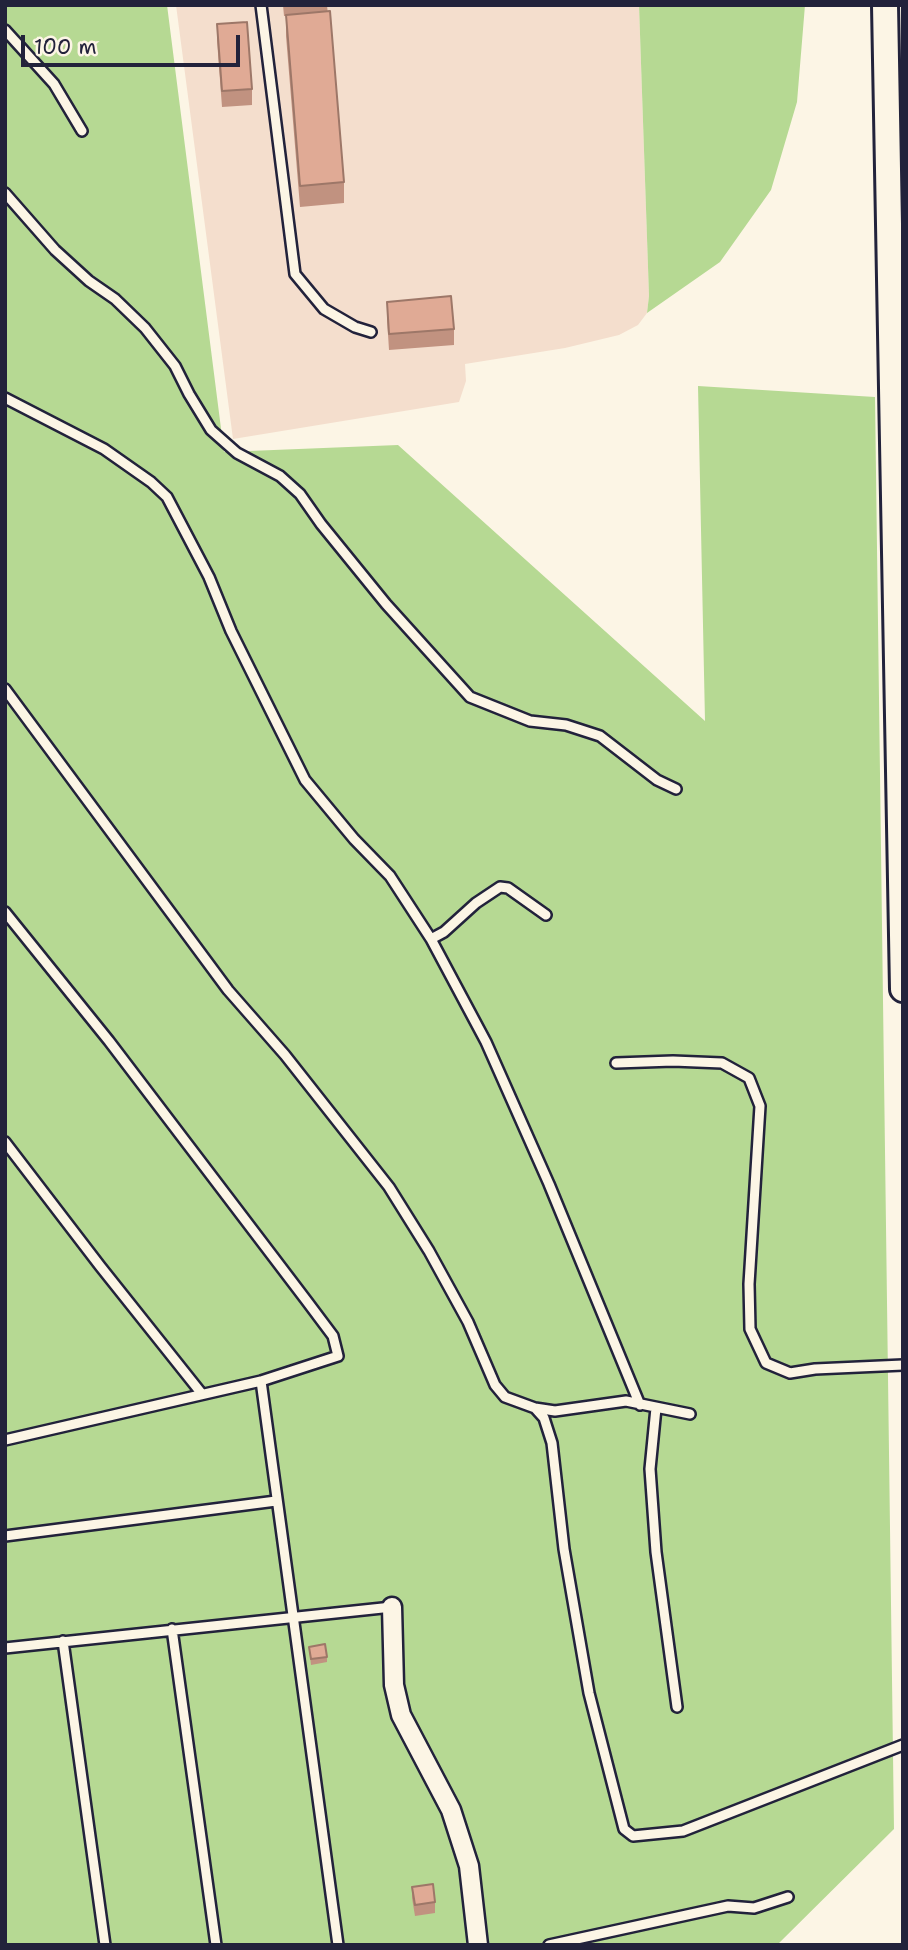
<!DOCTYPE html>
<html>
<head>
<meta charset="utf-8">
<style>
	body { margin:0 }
	#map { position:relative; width:908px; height:1950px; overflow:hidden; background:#fcf5e5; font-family:"Shantell Sans",sans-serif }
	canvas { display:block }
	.frame { position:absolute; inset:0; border:7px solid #22223b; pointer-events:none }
	.scale { position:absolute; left:21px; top:35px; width:219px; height:32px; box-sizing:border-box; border:4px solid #22223b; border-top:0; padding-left:9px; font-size:21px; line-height:24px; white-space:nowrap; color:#22223b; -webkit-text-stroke:5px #fcf5e5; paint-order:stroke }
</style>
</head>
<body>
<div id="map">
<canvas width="908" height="1950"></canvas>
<div class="frame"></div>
<div class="scale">100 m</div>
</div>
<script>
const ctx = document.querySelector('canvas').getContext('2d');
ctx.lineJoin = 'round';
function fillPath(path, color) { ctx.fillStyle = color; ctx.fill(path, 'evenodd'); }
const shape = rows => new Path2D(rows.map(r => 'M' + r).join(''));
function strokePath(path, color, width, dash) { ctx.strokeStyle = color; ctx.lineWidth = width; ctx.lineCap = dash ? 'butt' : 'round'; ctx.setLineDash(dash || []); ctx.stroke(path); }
fillPath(shape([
	[176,5,639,5,649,296,647,313,638,325,619,335,565,348,465,364,466,381,459,402,233,439]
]), '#f4decd');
fillPath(shape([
	[5,5,167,5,224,452,398,445,705,721,698,386,875,397,894,1829,777,1945,5,1945],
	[639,5,805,5,797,102,771,190,720,262,647,313,649,296]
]), '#b6d993');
const lane = shape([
	[261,5,295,274,324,309,355,327,371,332],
	[5,30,54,84,82,131],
	[5,193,55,250,89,281,115,299,145,328,175,366,189,394,211,430,237,453,280,476,300,494,321,524,386,604,470,697,530,721,566,725,600,736,657,780,676,789],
	[5,398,104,449,151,482,167,497,209,577,231,631,305,780,354,839,390,876,431,939,486,1042,549,1184,640,1405],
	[5,689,228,990,285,1055,389,1187,429,1251,468,1322,495,1385,505,1397,535,1408,544,1418,552,1443,564,1549,589,1693,624,1829,633,1836,683,1831,903,1745],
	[5,912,109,1041,306,1300,333,1336,338,1356,261,1381,5,1440],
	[431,939,444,932,476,903,500,887,508,888,546,915],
	[616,1063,673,1061,722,1063,749,1078,760,1106,749,1284,750,1329,766,1363,790,1373,815,1369,903,1365],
	[5,1142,100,1266,202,1394],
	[261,1381,338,1945],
	[535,1408,555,1411,626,1401,690,1414],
	[656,1408,650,1469,656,1552,677,1707],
	[5,1536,276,1501],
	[172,1629,216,1945],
	[63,1641,105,1945],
	[5,1648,392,1607],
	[549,1945,728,1906,754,1908,788,1897]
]);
const street = shape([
	[392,1607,394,1685,401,1715,451,1810,469,1866,478,1945]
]);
const secondary = shape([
	[885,5,903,989]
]);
strokePath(lane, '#22223b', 14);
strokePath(street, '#22223b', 23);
strokePath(secondary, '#22223b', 30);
strokePath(lane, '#fcf5e5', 9);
strokePath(street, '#fcf5e5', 18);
strokePath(secondary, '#fcf5e5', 24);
fillPath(shape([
	[283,5,327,5,344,182,344,203,300,207,286,36,286,16,284,16],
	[217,24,252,89,252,105,222,107,217,40],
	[387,302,454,329,454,345,389,350,387,318],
	[309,1647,327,1657,327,1662,311,1665],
	[412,1887,435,1902,435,1913,415,1916,412,1898]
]), '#c19280');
const building = shape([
	[330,11,344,182,300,186,286,15,330,11],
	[247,22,252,89,222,91,217,24,247,22],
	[451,296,454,329,389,334,387,302,451,296],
	[325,1644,327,1657,311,1659,309,1647,325,1644],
	[433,1884,435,1902,415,1905,412,1887,433,1884]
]);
fillPath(building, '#e0aa95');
strokePath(building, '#9d7768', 2);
</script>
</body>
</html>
